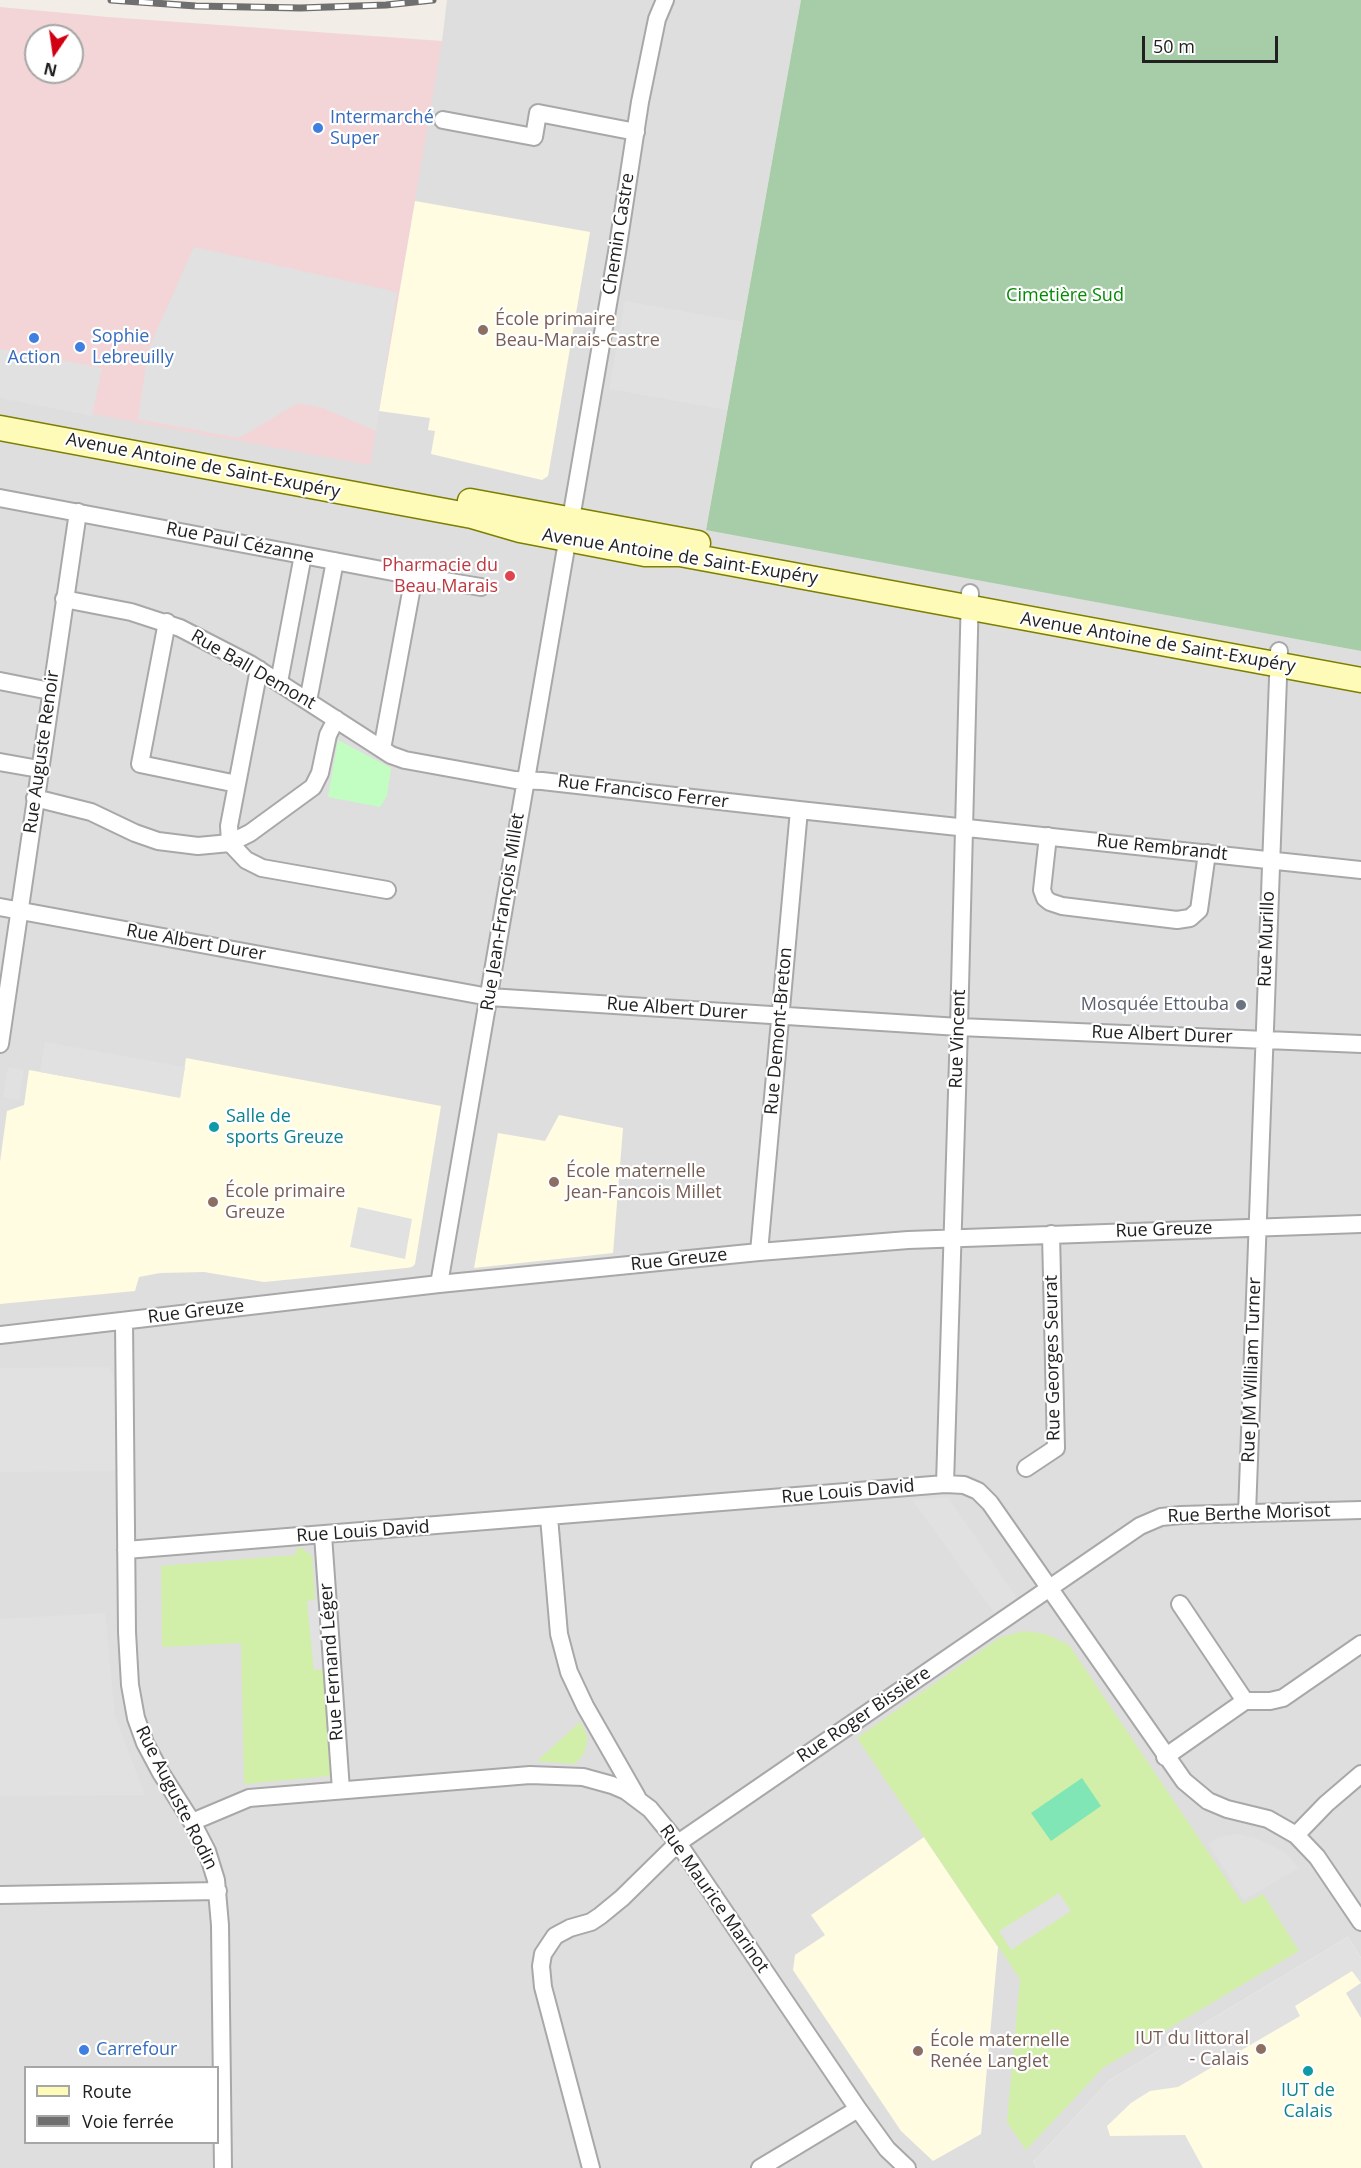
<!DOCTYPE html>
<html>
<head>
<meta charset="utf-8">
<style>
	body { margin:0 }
	#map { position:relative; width:1361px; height:2168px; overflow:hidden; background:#f2ede7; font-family:"Open Sans",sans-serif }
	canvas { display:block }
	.legend { position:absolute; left:24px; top:2066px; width:195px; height:78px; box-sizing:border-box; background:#fff; border:2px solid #a6a6a6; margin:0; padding:8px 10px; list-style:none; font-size:18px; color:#212121 }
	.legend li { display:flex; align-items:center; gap:12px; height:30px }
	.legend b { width:30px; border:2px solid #a6a6a6 }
	.north { position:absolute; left:24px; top:24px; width:60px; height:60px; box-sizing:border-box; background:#fff; border:2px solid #a6a6a6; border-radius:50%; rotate:193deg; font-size:16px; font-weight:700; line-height:24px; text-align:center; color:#212121 }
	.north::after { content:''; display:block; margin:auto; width:21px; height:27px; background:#d10012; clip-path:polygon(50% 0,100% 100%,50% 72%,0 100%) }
	.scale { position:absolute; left:1142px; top:36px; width:136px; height:27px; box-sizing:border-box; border:3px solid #212121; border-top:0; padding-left:8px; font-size:18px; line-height:21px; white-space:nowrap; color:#212121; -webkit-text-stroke:4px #fff; paint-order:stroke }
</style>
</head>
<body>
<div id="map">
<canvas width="1361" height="2168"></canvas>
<ul class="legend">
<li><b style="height:8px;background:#fefbb8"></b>Route</li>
<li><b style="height:8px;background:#6f6f6f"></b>Voie ferrée</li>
</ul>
<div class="north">N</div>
<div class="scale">50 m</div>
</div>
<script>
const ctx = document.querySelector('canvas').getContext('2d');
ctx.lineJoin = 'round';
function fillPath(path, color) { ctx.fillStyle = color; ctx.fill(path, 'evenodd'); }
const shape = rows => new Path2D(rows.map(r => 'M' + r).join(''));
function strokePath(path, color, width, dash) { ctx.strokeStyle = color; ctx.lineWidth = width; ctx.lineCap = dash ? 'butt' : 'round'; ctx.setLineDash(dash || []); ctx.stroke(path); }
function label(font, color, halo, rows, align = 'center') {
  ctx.font = font + ' "Open Sans",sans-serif'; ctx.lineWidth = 4.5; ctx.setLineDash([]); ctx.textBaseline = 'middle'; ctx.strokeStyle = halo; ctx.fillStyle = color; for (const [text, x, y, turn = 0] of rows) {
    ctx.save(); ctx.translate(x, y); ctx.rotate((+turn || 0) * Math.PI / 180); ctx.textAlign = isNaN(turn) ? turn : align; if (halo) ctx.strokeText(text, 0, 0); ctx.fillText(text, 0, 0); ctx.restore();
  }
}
fillPath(shape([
	[447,0,801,0,706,529,1361,651,1361,2168,0,2168,0,397,442,41],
	[26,2068,218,2068,218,2142,26,2142]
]), '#dfdede');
fillPath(shape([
	[0,7,108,17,442,41,370,465,0,397],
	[36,36,72,36,72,72,36,72]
]), '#f3d5d7');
fillPath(shape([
	[415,201,590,232,548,476,542,480,431,454,435,431,428,430,430,418,379,411],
	[186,1058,441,1106,415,1264,412,1267,406,1268,264,1282,204,1272,160,1273,139,1277,135,1291,0,1304,0,1162,7,1111,24,1105,29,1070,180,1097],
	[559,1115,623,1128,613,1253,474,1268,498,1133,545,1141],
	[924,1837,998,1947,981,2134,933,2161,901,2131,793,1970,795,1955,825,1935,811,1915],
	[1348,1937,1361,1958,1361,1983,1346,1993,1361,2018,1361,2168,1037,2168,1033,2162,1110,2080]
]), '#fffce2');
fillPath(shape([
	[299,1546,312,1556,315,1600,307,1601,314,1670,324,1669,330,1776,244,1784,241,1643,162,1647,161,1566,295,1555],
	[1023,1631,1046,1634,1069,1645,1243,1904,1263,1894,1299,1951,1104,2067,1026,2150,1007,2122,1020,1979,857,1738,999,1638],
	[580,1722,587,1735,587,1742,584,1754,575,1764,537,1761]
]), '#d2efaa');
fillPath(shape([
	[801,0,1361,0,1361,651,706,530]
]), '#a6cca8');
fillPath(shape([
	[338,740,391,768,387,796,380,807,328,797]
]), '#c2fdc2');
fillPath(shape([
	[1082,1778,1101,1806,1051,1841,1031,1813]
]), '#80e6b5');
fillPath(shape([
	[194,247,397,292,376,431,323,408,298,403,239,438,138,419,148,350],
	[625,301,743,322,727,410,609,389],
	[0,349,102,368,92,416,0,398],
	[45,1042,185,1067,180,1098,40,1072],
	[8,1067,24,1070,19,1100,3,1097],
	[358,1207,412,1219,405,1259,350,1247],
	[109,1367,114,1376,115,1391,116,1471,0,1472,0,1368],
	[948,1497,1017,1598,994,1613,912,1500],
	[322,1599,328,1669,314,1670,307,1601],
	[105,1613,115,1716,145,1795,0,1796,0,1619],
	[1239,1834,1258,1839,1286,1853,1299,1868,1244,1900,1208,1844,1218,1837],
	[1059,1893,1071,1911,1011,1950,999,1931],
	[1348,1937,1361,1958,1361,1983,1352,1971,1295,2006,1300,2016,1178,2087,1150,2091,1131,2103,1107,2126,1110,2136,1185,2135,1203,2168,1037,2168,1033,2162,1110,2080]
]), '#e1e1e1');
const minor = shape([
	[443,120,534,137,538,113,636,132],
	[0,498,414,576,481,587],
	[64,599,131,612,180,628,250,664,391,755,405,760,515,780,542,781,799,810,1361,870],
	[167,622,140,764,237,784],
	[259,669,229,826,230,843,246,860,262,868,387,890],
	[0,681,50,691],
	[279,682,303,555],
	[308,701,335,561],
	[382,749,414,576],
	[0,762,39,769],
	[35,798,91,812,135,833,158,841,198,846,230,843,250,833,313,787,320,773,328,735,336,719],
	[1048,836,1042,890,1045,898,1050,902,1062,906,1177,920,1190,918,1199,910,1207,853],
	[0,907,489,997,959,1027,1361,1044],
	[0,1044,78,512],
	[759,1252,799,810],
	[439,1284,617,252,640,102,657,19,665,0],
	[124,1321,127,1632,130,1685,136,1718,145,1743,161,1773,192,1822,207,1851,216,1880,220,1925,223,2168],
	[0,1335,439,1284,759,1252,908,1240,1361,1224],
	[1026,1468,1056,1448,1051,1234],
	[945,1484,959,1027,970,593],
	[1247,1513,1279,651],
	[549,1517,559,1634,569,1672,585,1706,637,1797],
	[323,1535,341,1790],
	[126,1550,945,1484,964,1485,978,1491,990,1503,1184,1781,1208,1801,1227,1809,1268,1819,1296,1835,1317,1857,1361,1922],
	[1180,1604,1245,1701],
	[1165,1757,1245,1701,1270,1701,1283,1698,1361,1644],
	[192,1822,249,1798,530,1775,583,1777,612,1785,626,1791,650,1809,678,1843,858,2109,887,2149,907,2168],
	[1296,1835,1326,1804,1361,1774],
	[0,1895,218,1891],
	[591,2168,543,1987,541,1966,543,1954,555,1936,570,1928,591,1922,600,1916,622,1898,678,1843,1140,1526,1161,1517,1181,1515,1361,1510],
	[760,2168,858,2109]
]);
const secondary = shape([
	[0,428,472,516,520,530,645,554,680,554,1361,680],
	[470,501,698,543]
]);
strokePath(minor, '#a8a8a8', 20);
strokePath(secondary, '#7c7f00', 27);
strokePath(minor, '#fff', 16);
strokePath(secondary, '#fefbb8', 24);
const rail = shape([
	[111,0,196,6,300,8,386,5,433,0]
]);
strokePath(rail, '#6f6f6f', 7);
strokePath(rail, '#fff', 4.5, [14]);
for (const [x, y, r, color] of [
	[318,128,6,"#3f7fe0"],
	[483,330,6,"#8d6e63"],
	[34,338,6,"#3f7fe0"],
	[80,347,6,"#3f7fe0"],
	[510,576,6,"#e0444e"],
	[1241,1005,6,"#6b7280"],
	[214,1127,6,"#0f9aa8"],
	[554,1182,6,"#8d6e63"],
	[213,1202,6,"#8d6e63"],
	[1261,2049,6,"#8d6e63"],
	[84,2050,6,"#3f7fe0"],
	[918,2051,6,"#8d6e63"],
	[1308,2071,6,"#0f9aa8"]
]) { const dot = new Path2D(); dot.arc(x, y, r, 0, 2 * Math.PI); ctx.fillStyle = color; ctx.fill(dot); strokePath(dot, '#fff', 2); }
label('18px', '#366cbe', '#fff', [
	["Intermarché",330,118],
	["Super",330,139],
	["Sophie",92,337],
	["Lebreuilly",92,358],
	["Action",34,358,"center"],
	["Carrefour",96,2050]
], 'left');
label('18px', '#212121', '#fff', [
	["Chemin Castre",619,234,-81],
	["Avenue Antoine de Saint-Exupéry",203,466,11],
	["Rue Paul Cézanne",240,543,11],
	["Avenue Antoine de Saint-Exupéry",680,557,9],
	["Avenue Antoine de Saint-Exupéry",1158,643,10],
	["Rue Ball Demont",253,670,30],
	["Rue Auguste Renoir",42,752,-82],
	["Rue Francisco Ferrer",643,792,7],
	["Rue Rembrandt",1162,848,6],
	["Rue Jean-François Millet",503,912,-81],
	["Rue Murillo",1267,939,-88],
	["Rue Albert Durer",196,943,10],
	["Rue Albert Durer",677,1009,4],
	["Rue Demont-Breton",779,1031,-85],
	["Rue Albert Durer",1162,1035,2],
	["Rue Vincent",958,1039,-88],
	["Rue Greuze",1164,1230,-2],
	["Rue Greuze",679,1260,-6],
	["Rue Greuze",196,1312,-7],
	["Rue Georges Seurat",1053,1358,-91],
	["Rue JM William Turner",1252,1370,-88],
	["Rue Louis David",848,1492,-5],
	["Rue Berthe Morisot",1249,1514,-2],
	["Rue Louis David",363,1532,-4],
	["Rue Fernand Léger",332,1662,-94],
	["Rue Roger Bissière",864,1715,-34],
	["Rue Auguste Rodin",176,1798,63],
	["Rue Maurice Marinot",714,1899,55]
]);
label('18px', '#048a04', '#fff', [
	["Cimetière Sud",1065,296]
]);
label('18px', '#785e54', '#fff', [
	["École primaire",495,320],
	["Beau-Marais-Castre",495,341],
	["École maternelle",566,1172],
	["Jean-Fancois Millet",566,1193],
	["École primaire",225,1192],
	["Greuze",225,1213],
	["IUT du littoral",1249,2039,"right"],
	["- Calais",1249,2060,"right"],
	["École maternelle",930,2041],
	["Renée Langlet",930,2062]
], 'left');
label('18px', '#be3a42', '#fff', [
	["Pharmacie du",498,566],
	["Beau Marais",498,587]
], 'right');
label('18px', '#5b616d', '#fff', [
	["Mosquée Ettouba",1229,1005]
], 'right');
label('18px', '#0d838f', '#fff', [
	["Salle de",226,1117],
	["sports Greuze",226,1138],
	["IUT de",1308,2091,"center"],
	["Calais",1308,2112,"center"]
], 'left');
</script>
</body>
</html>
